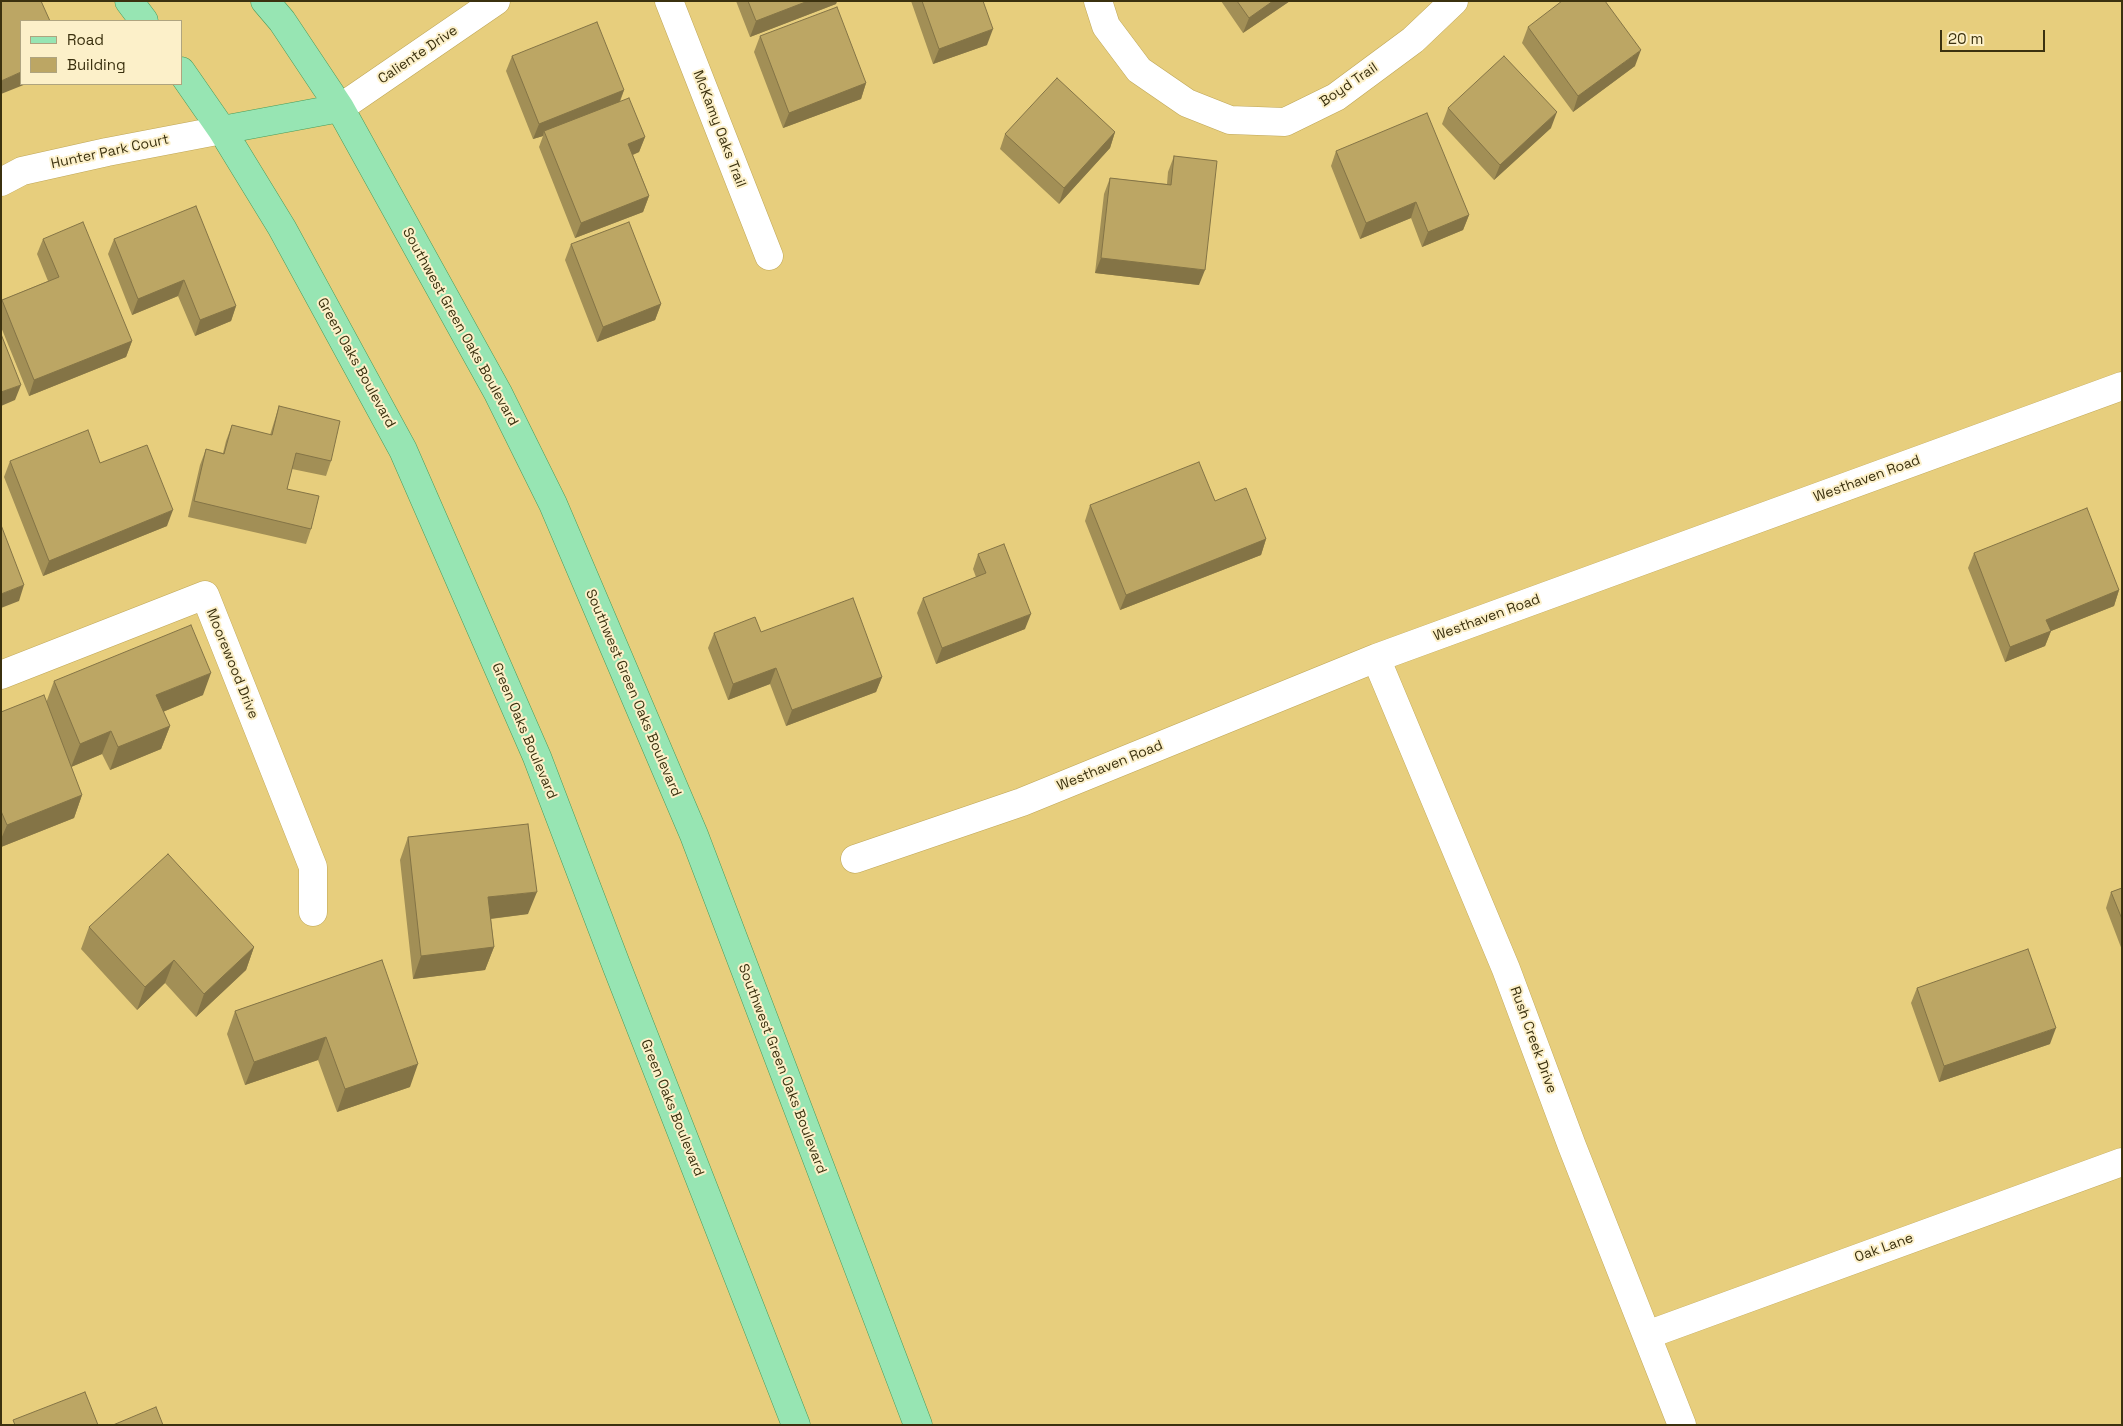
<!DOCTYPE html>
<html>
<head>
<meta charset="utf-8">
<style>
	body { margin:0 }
	#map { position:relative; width:2123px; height:1426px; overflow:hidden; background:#e7ce7d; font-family:"Space Grotesk",sans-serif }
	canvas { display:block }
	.frame { position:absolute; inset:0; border:2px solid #3b310f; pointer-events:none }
	.legend { position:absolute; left:20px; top:20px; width:162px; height:65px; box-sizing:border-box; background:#fcf0c9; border:1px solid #afa47f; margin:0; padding:6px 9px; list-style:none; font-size:15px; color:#3b310f }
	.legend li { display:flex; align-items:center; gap:10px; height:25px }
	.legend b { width:25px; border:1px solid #afa47f }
	.scale { position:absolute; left:1940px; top:30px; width:105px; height:22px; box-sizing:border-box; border:2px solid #3b310f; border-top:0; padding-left:6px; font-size:15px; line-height:18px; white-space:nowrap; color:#3b310f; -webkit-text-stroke:4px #fcf0c9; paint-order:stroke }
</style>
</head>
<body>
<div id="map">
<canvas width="2123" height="1426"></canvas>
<div class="frame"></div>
<ul class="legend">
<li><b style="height:6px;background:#97e5b3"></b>Road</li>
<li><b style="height:14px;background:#bca664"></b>Building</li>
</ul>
<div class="scale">20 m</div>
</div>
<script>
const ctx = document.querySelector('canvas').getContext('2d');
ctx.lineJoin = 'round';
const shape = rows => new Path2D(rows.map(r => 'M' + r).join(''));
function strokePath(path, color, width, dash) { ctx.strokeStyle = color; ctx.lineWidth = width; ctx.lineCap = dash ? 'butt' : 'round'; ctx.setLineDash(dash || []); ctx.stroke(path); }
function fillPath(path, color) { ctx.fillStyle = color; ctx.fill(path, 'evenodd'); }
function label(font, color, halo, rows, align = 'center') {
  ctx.font = font + ' "Space Grotesk",sans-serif'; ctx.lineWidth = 4; ctx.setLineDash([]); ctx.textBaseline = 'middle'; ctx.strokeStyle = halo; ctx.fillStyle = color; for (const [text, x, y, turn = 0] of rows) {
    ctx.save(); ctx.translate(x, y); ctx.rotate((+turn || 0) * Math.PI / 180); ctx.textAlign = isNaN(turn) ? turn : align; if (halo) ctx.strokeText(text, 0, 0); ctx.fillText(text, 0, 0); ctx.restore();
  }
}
const minor = shape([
	[669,1,769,256],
	[1098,1,1106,26,1139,70,1187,103,1230,120,1285,122,1336,97,1413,40,1454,1],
	[340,108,496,1],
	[1,182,22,171,107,152,222,130],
	[1376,658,1506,969,1572,1146,1682,1425],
	[1,675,205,595,313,867,313,912],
	[855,859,1022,802,1376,658,2122,386],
	[1647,1335,2122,1162]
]);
const major = shape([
	[129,1,144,21],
	[265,1,282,21,340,108,498,393,553,504,694,835,918,1425],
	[181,71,222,130,282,228,403,450,537,757,617,967,796,1425],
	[222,130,340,108]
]);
strokePath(minor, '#bfa656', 29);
strokePath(major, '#4a9b59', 29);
strokePath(minor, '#fff', 28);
strokePath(major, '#97e5b3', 28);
fillPath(shape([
	[736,1,837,1,836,4,750,37],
	[911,1,983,1,987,45,933,64],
	[1221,1,1290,1,1243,33],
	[1528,27,1635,66,1573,112,1522,43],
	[760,36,866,83,861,99,783,128,754,52],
	[512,56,624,90,620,102,645,137,639,152,633,155,649,196,643,212,575,238,539,147,543,136,533,139,506,71],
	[1448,108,1551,128,1494,180,1442,124],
	[1115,132,1110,148,1059,204,1000,149,1005,134],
	[1336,151,1469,215,1463,230,1422,247,1411,218,1360,239,1331,166],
	[1174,156,1199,285,1095,273,1104,194,1110,178,1167,184,1168,172],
	[43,239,132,341,126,357,29,396,1,327,1,302,2,300,48,281,37,254],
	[114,239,236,306,231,321,195,336,178,296,132,315,108,254],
	[571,244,661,304,655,320,597,342,565,260],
	[279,406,331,461,326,476,292,469,287,489,311,529,306,544,188,517,200,465,206,449,223,453,226,441,232,425,270,435,274,422],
	[10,461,167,526,43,576,4,477],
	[1215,501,1266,539,1261,555,1120,610,1085,521,1090,505],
	[1974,553,2119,590,2114,606,2051,631,2045,646,2005,662,1968,568],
	[978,554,1025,629,936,664,917,613,923,598,976,577,973,569],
	[761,632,882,677,876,692,786,726,770,684,728,700,708,648,714,633],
	[54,681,203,695,163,712,170,726,161,749,110,770,102,754,71,767,82,795,74,818,1,847,1,712,46,703],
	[408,837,528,914,491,919,494,947,485,970,413,979,400,860],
	[2122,888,2122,950,2106,908,2111,892],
	[89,927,254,947,246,970,196,1017,165,983,137,1010,81,949],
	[382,960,410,1087,337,1112,318,1060,245,1085,227,1034,235,1011],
	[1917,988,2050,1044,1939,1082,1911,1003]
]), '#a28f56');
fillPath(shape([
	[808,1,837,1,836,4,750,37,756,21],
	[1273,1,1290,1,1243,33,1249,18],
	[993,29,987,45,933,64,939,49],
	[1641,50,1635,66,1573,112,1578,96],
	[21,72,21,84,26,84,1,94,1,81],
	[866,83,861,99,783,128,789,113],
	[624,90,618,105,544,131,543,136,533,139,539,124],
	[1557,112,1551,128,1494,180,1500,165],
	[1115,132,1110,148,1059,204,1064,188],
	[645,137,639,152,622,159,628,144],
	[649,196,643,212,575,238,581,223],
	[1416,202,1411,218,1360,239,1366,223],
	[1469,215,1463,230,1422,247,1428,232],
	[1101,258,1205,270,1199,285,1095,273],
	[184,280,178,296,132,315,138,299],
	[661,304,655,320,597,342,603,327],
	[236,306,231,321,195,336,200,320],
	[132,341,126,357,29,396,34,380],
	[21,385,15,400,1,406,1,392],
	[173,510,167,526,43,576,49,561],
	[1266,539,1261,555,1120,610,1126,595],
	[24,585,19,601,1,608,1,594],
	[2119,590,2114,606,2051,631,2045,646,2005,662,2010,647,2046,620],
	[1031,614,1025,629,936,664,942,648],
	[776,668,770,684,728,700,733,684],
	[211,673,203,695,148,718,156,695],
	[882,677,876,692,786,726,792,710],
	[170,726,161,749,110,770,118,747],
	[111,731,102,754,71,767,80,744],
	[82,795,74,818,1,847,1,839,7,825],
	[537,892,528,914,480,920,488,897],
	[254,947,246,970,196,1017,204,994],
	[494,947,485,970,413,979,421,956],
	[174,960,165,983,137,1010,145,987],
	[2056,1028,2050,1044,1939,1082,1944,1066],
	[326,1037,318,1060,245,1085,254,1062],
	[418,1064,410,1087,337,1112,345,1089]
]), '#847446');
const building = shape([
	[1,1,41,1,50,21,21,21,21,72,1,81,1,1],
	[748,1,808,1,756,21,748,1],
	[922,1,983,1,993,29,939,49,922,1],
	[1237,1,1273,1,1249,18,1237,1],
	[1562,1,1605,1,1641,50,1578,96,1528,27,1562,1],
	[837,7,866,83,789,113,760,36,837,7],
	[597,22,624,90,539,124,512,56,597,22],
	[1504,56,1557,112,1500,165,1448,108,1504,56],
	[1057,78,1115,132,1064,188,1005,134,1057,78],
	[629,98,645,137,628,144,649,196,581,223,544,131,629,98],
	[1427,113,1469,215,1428,232,1416,202,1366,223,1336,151,1427,113],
	[1174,156,1217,161,1205,270,1101,258,1110,178,1171,185,1174,156],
	[196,206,236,306,200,320,184,280,138,299,114,239,196,206],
	[83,222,132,341,34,380,2,300,59,277,43,239,83,222],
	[629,222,661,304,603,327,571,244,629,222],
	[1,334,21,385,1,392,1,334],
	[279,406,340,421,331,461,296,453,287,489,319,496,311,529,194,501,206,449,224,454,232,425,272,435,279,406],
	[88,430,100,463,147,445,173,510,49,561,10,461,88,430],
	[1199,462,1215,501,1246,488,1266,539,1126,595,1090,505,1199,462],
	[2087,508,2119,590,2046,620,2051,631,2010,647,1974,553,2087,508],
	[1,525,24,585,1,594,1,525],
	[1004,544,1031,614,942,648,923,598,986,573,978,554,1004,544],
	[853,598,882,677,792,710,776,668,733,684,714,633,755,617,761,632,853,598],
	[191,625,211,673,156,695,170,726,118,747,111,731,80,744,54,681,191,625],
	[44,695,82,795,7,825,1,811,1,712,44,695],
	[528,824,537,892,488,897,494,947,421,956,408,837,528,824],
	[168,854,254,947,204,994,174,960,145,987,89,927,168,854],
	[2122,888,2122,919,2111,892,2122,888],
	[2028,949,2056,1028,1944,1066,1917,988,2028,949],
	[382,960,418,1064,345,1089,326,1037,254,1062,235,1011,382,960],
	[85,1392,98,1425,15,1425,13,1420,85,1392],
	[156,1407,163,1425,113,1425,156,1407]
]);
fillPath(building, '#bca664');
strokePath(building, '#847446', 1);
label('14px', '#3b310f', '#fcf0c9', [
	["Caliente Drive",418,55,-34],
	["Boyd Trail",1349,85,-34],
	["McKamy Oaks Trail",719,129,69],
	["Hunter Park Court",110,152,-12],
	["Southwest Green Oaks Boulevard",460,327,61],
	["Green Oaks Boulevard",356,363,61],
	["Westhaven Road",1867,479,-20],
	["Westhaven Road",1487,618,-20],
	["Moorewood Drive",232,664,68],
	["Southwest Green Oaks Boulevard",633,693,67],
	["Green Oaks Boulevard",524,731,67],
	["Westhaven Road",1110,766,-22],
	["Rush Creek Drive",1533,1040,70],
	["Southwest Green Oaks Boulevard",782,1069,69],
	["Green Oaks Boulevard",672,1108,68],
	["Oak Lane",1884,1248,-20]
]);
</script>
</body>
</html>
